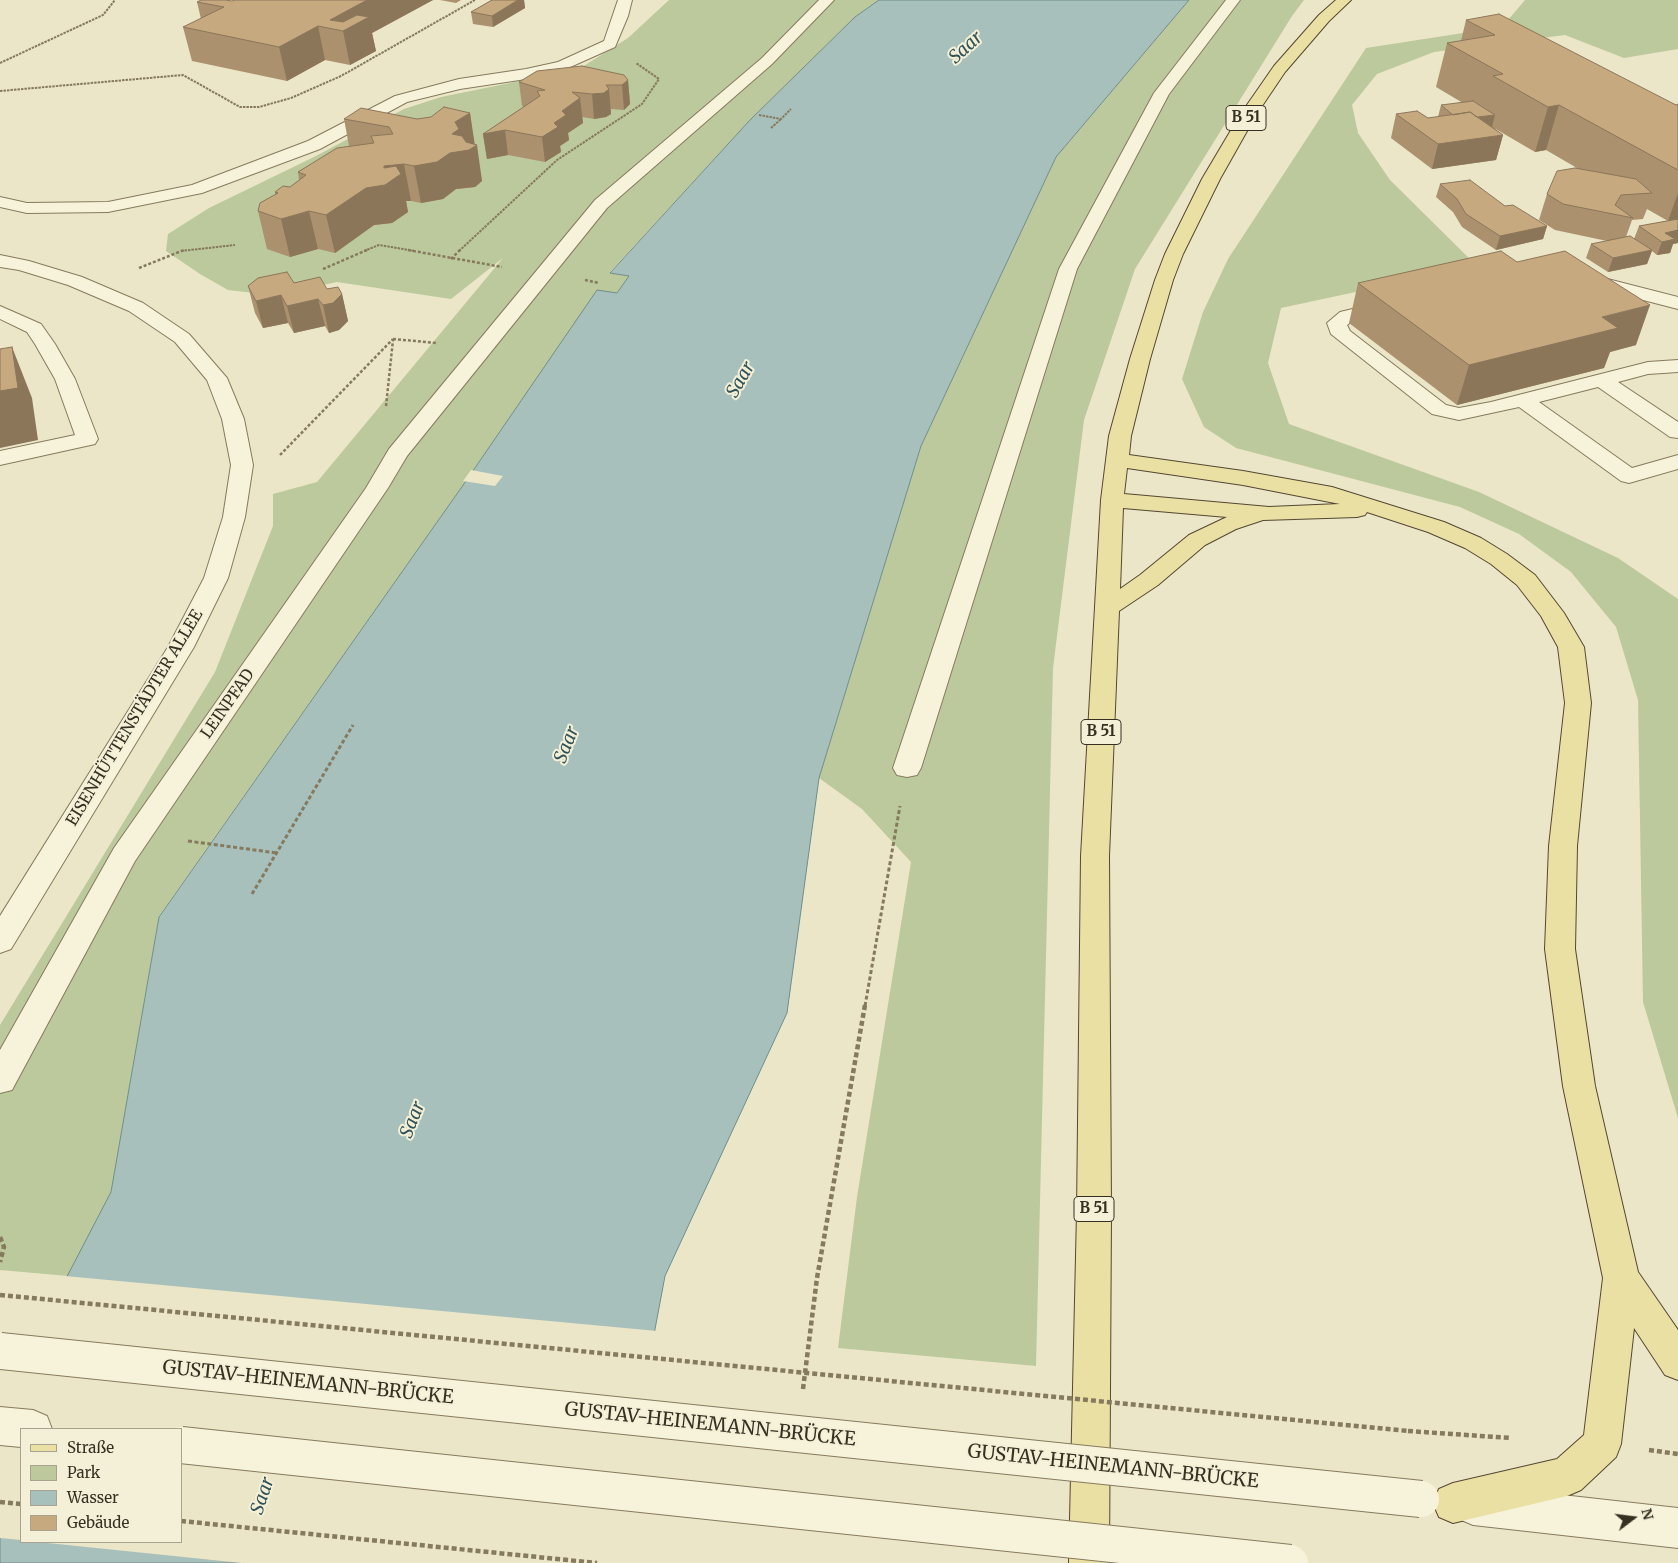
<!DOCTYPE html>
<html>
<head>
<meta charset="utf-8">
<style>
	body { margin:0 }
	#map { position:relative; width:1678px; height:1563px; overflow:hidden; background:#ebe6c8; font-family:Merriweather,serif }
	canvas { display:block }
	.legend { position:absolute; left:20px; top:1428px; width:162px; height:115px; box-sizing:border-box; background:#f3f0d7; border:1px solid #a8a38e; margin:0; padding:6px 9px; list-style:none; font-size:15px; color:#372f21 }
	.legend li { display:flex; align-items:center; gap:10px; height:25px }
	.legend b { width:25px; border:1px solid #a8a38e }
	.north { position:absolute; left:1608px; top:1493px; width:50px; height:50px; -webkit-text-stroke:4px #f3f0d7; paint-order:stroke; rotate:75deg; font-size:14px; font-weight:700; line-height:20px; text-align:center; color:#372f21 }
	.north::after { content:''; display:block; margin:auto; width:18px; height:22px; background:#372f21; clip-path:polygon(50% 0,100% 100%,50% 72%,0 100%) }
</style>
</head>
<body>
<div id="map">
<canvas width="1678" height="1563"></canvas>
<ul class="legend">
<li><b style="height:6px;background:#ebe0a3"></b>Straße</li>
<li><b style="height:14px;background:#bcc99c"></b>Park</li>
<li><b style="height:14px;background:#a8c0bc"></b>Wasser</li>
<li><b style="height:14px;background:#c7a980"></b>Gebäude</li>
</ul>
<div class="north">N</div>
</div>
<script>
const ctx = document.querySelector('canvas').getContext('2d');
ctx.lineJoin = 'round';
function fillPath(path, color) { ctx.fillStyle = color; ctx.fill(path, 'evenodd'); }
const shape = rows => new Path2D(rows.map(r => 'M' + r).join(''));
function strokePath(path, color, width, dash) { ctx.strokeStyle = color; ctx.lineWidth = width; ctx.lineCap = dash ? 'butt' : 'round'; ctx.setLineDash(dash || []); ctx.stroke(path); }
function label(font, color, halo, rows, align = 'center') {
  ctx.font = font + ' Merriweather,serif'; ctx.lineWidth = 4; ctx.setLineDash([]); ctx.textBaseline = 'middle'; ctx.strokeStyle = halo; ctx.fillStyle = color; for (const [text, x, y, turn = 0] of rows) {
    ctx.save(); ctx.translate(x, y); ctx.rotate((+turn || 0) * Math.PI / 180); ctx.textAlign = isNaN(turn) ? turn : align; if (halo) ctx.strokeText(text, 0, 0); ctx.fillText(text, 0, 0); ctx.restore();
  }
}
fillPath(shape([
	[669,0,879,0,855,17,750,120,610,272,629,276,617,293,597,291,466,481,159,916,111,1192,68,1276,0,1270,0,1025,215,672,273,526,273,494,317,482,503,258,451,299,337,282,285,293,263,294,228,290,200,274,166,251,168,234,209,208,316,156,404,109,441,97,579,69,628,38],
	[1189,0,1304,0,1292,16,1135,269,1084,420,1053,668,1036,1366,838,1348,857,1197,911,862,862,809,819,778,921,446,1056,157],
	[1525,0,1678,0,1678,49,1624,58,1565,35,1434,52,1377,74,1352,105,1358,133,1390,180,1477,266,1281,308,1268,363,1289,424,1479,492,1618,558,1678,599,1678,1118,1643,1002,1638,700,1616,627,1571,572,1519,534,1460,507,1236,448,1204,427,1182,379,1203,312,1228,259,1366,48,1502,27]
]), '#bcc99c');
const water = shape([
	[879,0,1189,0,1056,157,921,446,819,778,787,1013,665,1276,611,1563,0,1563,0,1405,111,1192,159,917,466,481,597,290,617,293,629,276,610,273,750,120,855,17,879,0],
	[21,1429,181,1429,181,1542,21,1542,21,1429]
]);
fillPath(water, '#a8c0bc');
strokePath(water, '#6f8d8b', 1);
fillPath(shape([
	[471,470,503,476,495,486,463,481],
	[65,1276,657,1331,613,1563,242,1563,38,1542,181,1542,181,1429,21,1429,21,1540,0,1538,0,1400]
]), '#ebe6c8');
const service = shape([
	[618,0,632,0,628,16,615,47,568,68,526,79,460,89,407,102,320,149,202,193,108,212,27,213,0,207,0,197,27,203,108,202,192,185,308,141,395,96,459,79,526,69,558,62,604,41,618,0],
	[819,0,834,0,772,64,607,208,407,456,388,488,135,861,12,1090,0,1093,0,1050,114,848,366,488,389,449,595,200,762,58,819,0],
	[1226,0,1240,0,1169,94,1077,269,921,768,917,775,907,777,897,775,893,768,1059,269,1154,93,1226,0],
	[1592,275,1678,297,1678,309,1585,285,1583,281,1585,277,1592,275],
	[1386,301,1393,303,1396,307,1393,311,1354,320,1347,325,1350,331,1446,405,1459,408,1491,402,1648,362,1678,360,1678,372,1648,374,1618,382,1678,422,1678,438,1670,437,1598,387,1539,402,1632,468,1678,455,1678,469,1629,483,1621,481,1519,407,1459,420,1432,414,1331,334,1327,323,1340,312,1386,301],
	[0,306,41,324,55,344,75,379,98,439,95,444,0,465,0,451,75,435,55,379,35,344,27,332,0,319,0,306]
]);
const tertiary = shape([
	[0,255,29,261,82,277,143,303,189,334,227,378,244,419,253,465,245,517,228,578,194,647,11,949,0,953,0,916,168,647,204,578,223,517,231,465,222,419,207,380,175,342,129,311,68,285,19,270,0,267,0,255],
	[0,1407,33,1410,47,1416,52,1429,21,1429,21,1447,0,1445,0,1407],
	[1473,1485,1678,1508,1678,1548,1473,1525,1459,1519,1453,1505,1459,1491,1473,1485]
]);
const primary = shape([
	[1336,0,1351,0,1329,21,1285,72,1256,115,1220,179,1183,254,1173,280,1150,359,1131,436,1129,455,1243,471,1332,487,1444,522,1481,538,1507,554,1535,575,1564,613,1584,647,1591,703,1577,846,1575,949,1595,1086,1638,1272,1678,1330,1678,1380,1665,1375,1634,1328,1621,1444,1616,1457,1581,1490,1567,1496,1453,1523,1439,1517,1433,1503,1439,1489,1453,1483,1557,1459,1584,1435,1603,1278,1563,1086,1545,949,1549,846,1565,703,1558,647,1541,616,1517,585,1491,564,1465,548,1428,532,1367,512,1365,515,1357,517,1263,520,1236,529,1205,545,1158,585,1119,611,1109,856,1111,1212,1109,1563,1069,1563,1077,1212,1081,856,1101,500,1109,436,1130,359,1155,280,1165,254,1202,179,1240,115,1274,66,1319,15,1336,0],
	[1127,468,1243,485,1340,504,1269,507,1124,494,1127,468],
	[1123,508,1227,517,1189,535,1140,575,1120,589,1123,508]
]);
strokePath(service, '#867a5e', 2);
strokePath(tertiary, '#867a5e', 2);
strokePath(primary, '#544732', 2);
strokePath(shape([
	[0,63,103,15,115,0],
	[0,91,183,75,240,107,259,107,291,98,341,76,475,0],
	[759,115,781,119,791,109],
	[771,128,781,119],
	[181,251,235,245],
	[364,251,379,245,415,251],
	[459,251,557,160,642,104,659,79,636,63]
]), '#867a5e', 2, [2.5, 1]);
strokePath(shape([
	[408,250,502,267],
	[451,259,460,250],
	[139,268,184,250],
	[323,269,367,250],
	[585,280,599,283],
	[393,339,437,343],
	[386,406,393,340],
	[280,455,393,339]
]), '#867a5e', 2.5, [3, 2]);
strokePath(shape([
	[188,841,277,853],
	[252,894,353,725],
	[865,1006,900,806]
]), '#867a5e', 3, [4, 2.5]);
strokePath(shape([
	[0,1237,4,1247,0,1262],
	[803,1389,817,1278,865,1005],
	[1408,1431,1511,1438],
	[1649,1450,1678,1454],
	[0,1502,21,1504],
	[181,1521,597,1563]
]), '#867a5e', 4.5, [5, 3]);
fillPath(service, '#f7f3da');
fillPath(tertiary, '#f7f3da');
fillPath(primary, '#ebe0a3');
const tertiaryBridge = shape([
	[0,1351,1421,1499],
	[181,1445,1290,1563]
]);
strokePath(tertiaryBridge, '#867a5e', 38, []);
strokePath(shape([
	[0,1295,1408,1431]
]), '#867a5e', 4.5, [5, 3]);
strokePath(tertiaryBridge, '#f7f3da', 36);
fillPath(shape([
	[433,0,372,33,376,51,350,65,325,60,287,81,192,61,183,27,201,19,197,2],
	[440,0,461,0,456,3],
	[492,0,524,0,525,8,493,27,473,24,471,12],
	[1466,20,1676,105,1678,104,1678,219,1668,221,1647,209,1643,219,1632,220,1626,237,1634,239,1639,226,1678,219,1678,243,1673,244,1670,253,1657,255,1652,251,1647,264,1608,272,1586,258,1591,244,1607,241,1555,230,1539,220,1547,194,1577,168,1546,150,1535,152,1494,128,1503,135,1496,160,1432,169,1391,138,1396,114,1428,118,1438,117,1441,105,1463,103,1436,87,1447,43,1461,41],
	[628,80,630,104,624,110,611,109,611,114,606,117,594,119,582,117,583,123,568,133,569,140,560,146,561,152,545,162,508,155,487,159,483,134,524,107,522,106,519,82],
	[470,113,474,144,482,181,475,187,456,189,443,199,421,203,411,201,406,201,408,212,392,223,374,225,335,253,318,249,290,257,267,249,258,211,275,195,275,192,290,187,299,180,298,172,349,146,344,119,417,119],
	[1440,184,1505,206,1547,226,1543,239,1496,250,1462,227,1453,212,1436,197],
	[294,283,327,289,342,294,348,321,339,330,329,333,325,326,294,333,288,323,263,328,255,313,248,286],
	[1358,283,1636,345,1610,352,1604,368,1457,405,1349,323]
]), '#ab916e');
fillPath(shape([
	[367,0,433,0,372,33,376,51,350,65,343,31,330,20],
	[518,0,524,0,525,8,493,27,492,16],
	[318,26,325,60,287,81,279,47],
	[628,80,630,104,624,110,622,85],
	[609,89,611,114,606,117,594,119,592,94],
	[580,98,583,123,568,133,569,140,560,146,561,152,545,162,542,137,554,123,562,111],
	[1559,105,1546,150,1535,152,1548,107],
	[470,113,475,146,477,145,482,181,475,187,456,189,443,199,421,203,414,166,452,134,455,122],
	[1495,115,1492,127,1460,120],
	[505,130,508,155,487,159,483,134],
	[1503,135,1496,160,1432,169,1438,144],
	[404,164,411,201,406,201,408,212,392,223,374,225,335,253,326,215,366,188,384,168,384,166],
	[1678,193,1678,219,1668,221],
	[309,211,318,249,290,257,281,219],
	[1547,226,1543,239,1496,250,1500,236],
	[1678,230,1678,243,1673,244,1670,253,1657,255,1665,233],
	[1652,250,1647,264,1608,272,1613,258],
	[342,294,348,321,339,330,329,333,323,305],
	[281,295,288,323,263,328,256,301],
	[318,299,325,326,294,333,287,306],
	[1650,305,1636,345,1610,352,1604,368,1457,405,1469,365,1602,317],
	[12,347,32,398,38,440,0,448,0,391]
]), '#8b765a');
const building = shape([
	[201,0,225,0,232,1,235,0,367,0,330,20,343,22,357,15,369,17,343,31,318,26,279,47,183,27,224,7,197,2,201,0],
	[492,0,518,0,492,16,471,12,492,0],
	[1499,14,1676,105,1678,104,1678,170,1559,105,1548,107,1493,76,1503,74,1447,43,1495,35,1466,20,1499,14],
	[582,66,624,75,628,80,622,85,606,85,609,89,604,93,592,94,572,92,580,98,562,111,566,115,554,123,558,127,542,137,505,130,483,134,540,96,537,91,545,90,519,82,537,71,582,66],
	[1473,101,1495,115,1477,117,1470,112,1453,115,1441,105,1473,101],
	[444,107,470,113,455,122,459,129,452,134,462,136,466,142,477,145,469,150,450,153,437,162,414,166,404,164,384,166,384,168,396,166,401,174,385,185,366,188,326,215,309,211,281,219,258,211,260,203,278,193,275,192,283,186,290,187,306,175,298,172,337,148,374,143,371,136,393,134,389,127,344,119,361,108,417,119,431,117,444,107],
	[1417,111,1428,118,1470,112,1503,135,1438,144,1396,114,1417,111],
	[1575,168,1636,179,1652,193,1621,195,1615,205,1633,218,1563,204,1547,194,1557,171,1575,168],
	[1470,180,1505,206,1513,205,1547,226,1500,236,1466,214,1457,199,1440,184,1470,180],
	[1678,219,1678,230,1665,233,1675,239,1662,242,1639,226,1678,219],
	[1630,236,1652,250,1613,258,1591,244,1630,236],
	[1501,251,1517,262,1565,251,1650,305,1602,317,1618,328,1469,365,1358,283,1501,251],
	[287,272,294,283,320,277,327,289,338,287,342,294,333,303,323,305,318,299,287,306,281,295,256,301,248,286,258,278,287,272],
	[12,347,18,388,0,391,0,349,12,347]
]);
fillPath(building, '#c7a980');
strokePath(building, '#8b765a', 1);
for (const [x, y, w] of [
	[1246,118,40],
	[1101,732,40],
	[1094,1209,40]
]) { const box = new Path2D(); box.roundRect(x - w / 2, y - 12.5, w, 25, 4); ctx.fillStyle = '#f3f0d7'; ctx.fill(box); strokePath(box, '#372f21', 1); }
label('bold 15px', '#372f21', null, [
	["B 51",1246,118],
	["B 51",1101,732],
	["B 51",1094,1209]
]);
label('16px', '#372f21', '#f3f0d7', [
	["LEINPFAD",228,704,-55],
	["EISENHÜTTENSTÄDTER ALLEE",135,718,-59]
]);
label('italic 18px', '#315256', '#f3f0d7', [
	["Saar",966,48,-42],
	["Saar",741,380,-60],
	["Saar",567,745,-68],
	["Saar",413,1120,-68],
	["Saar",263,1496,-71]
]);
label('19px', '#372f21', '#f3f0d7', [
	["GUSTAV-HEINEMANN-BRÜCKE",308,1383,6],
	["GUSTAV-HEINEMANN-BRÜCKE",710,1425,6],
	["GUSTAV-HEINEMANN-BRÜCKE",1113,1467,6]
]);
</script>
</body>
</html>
